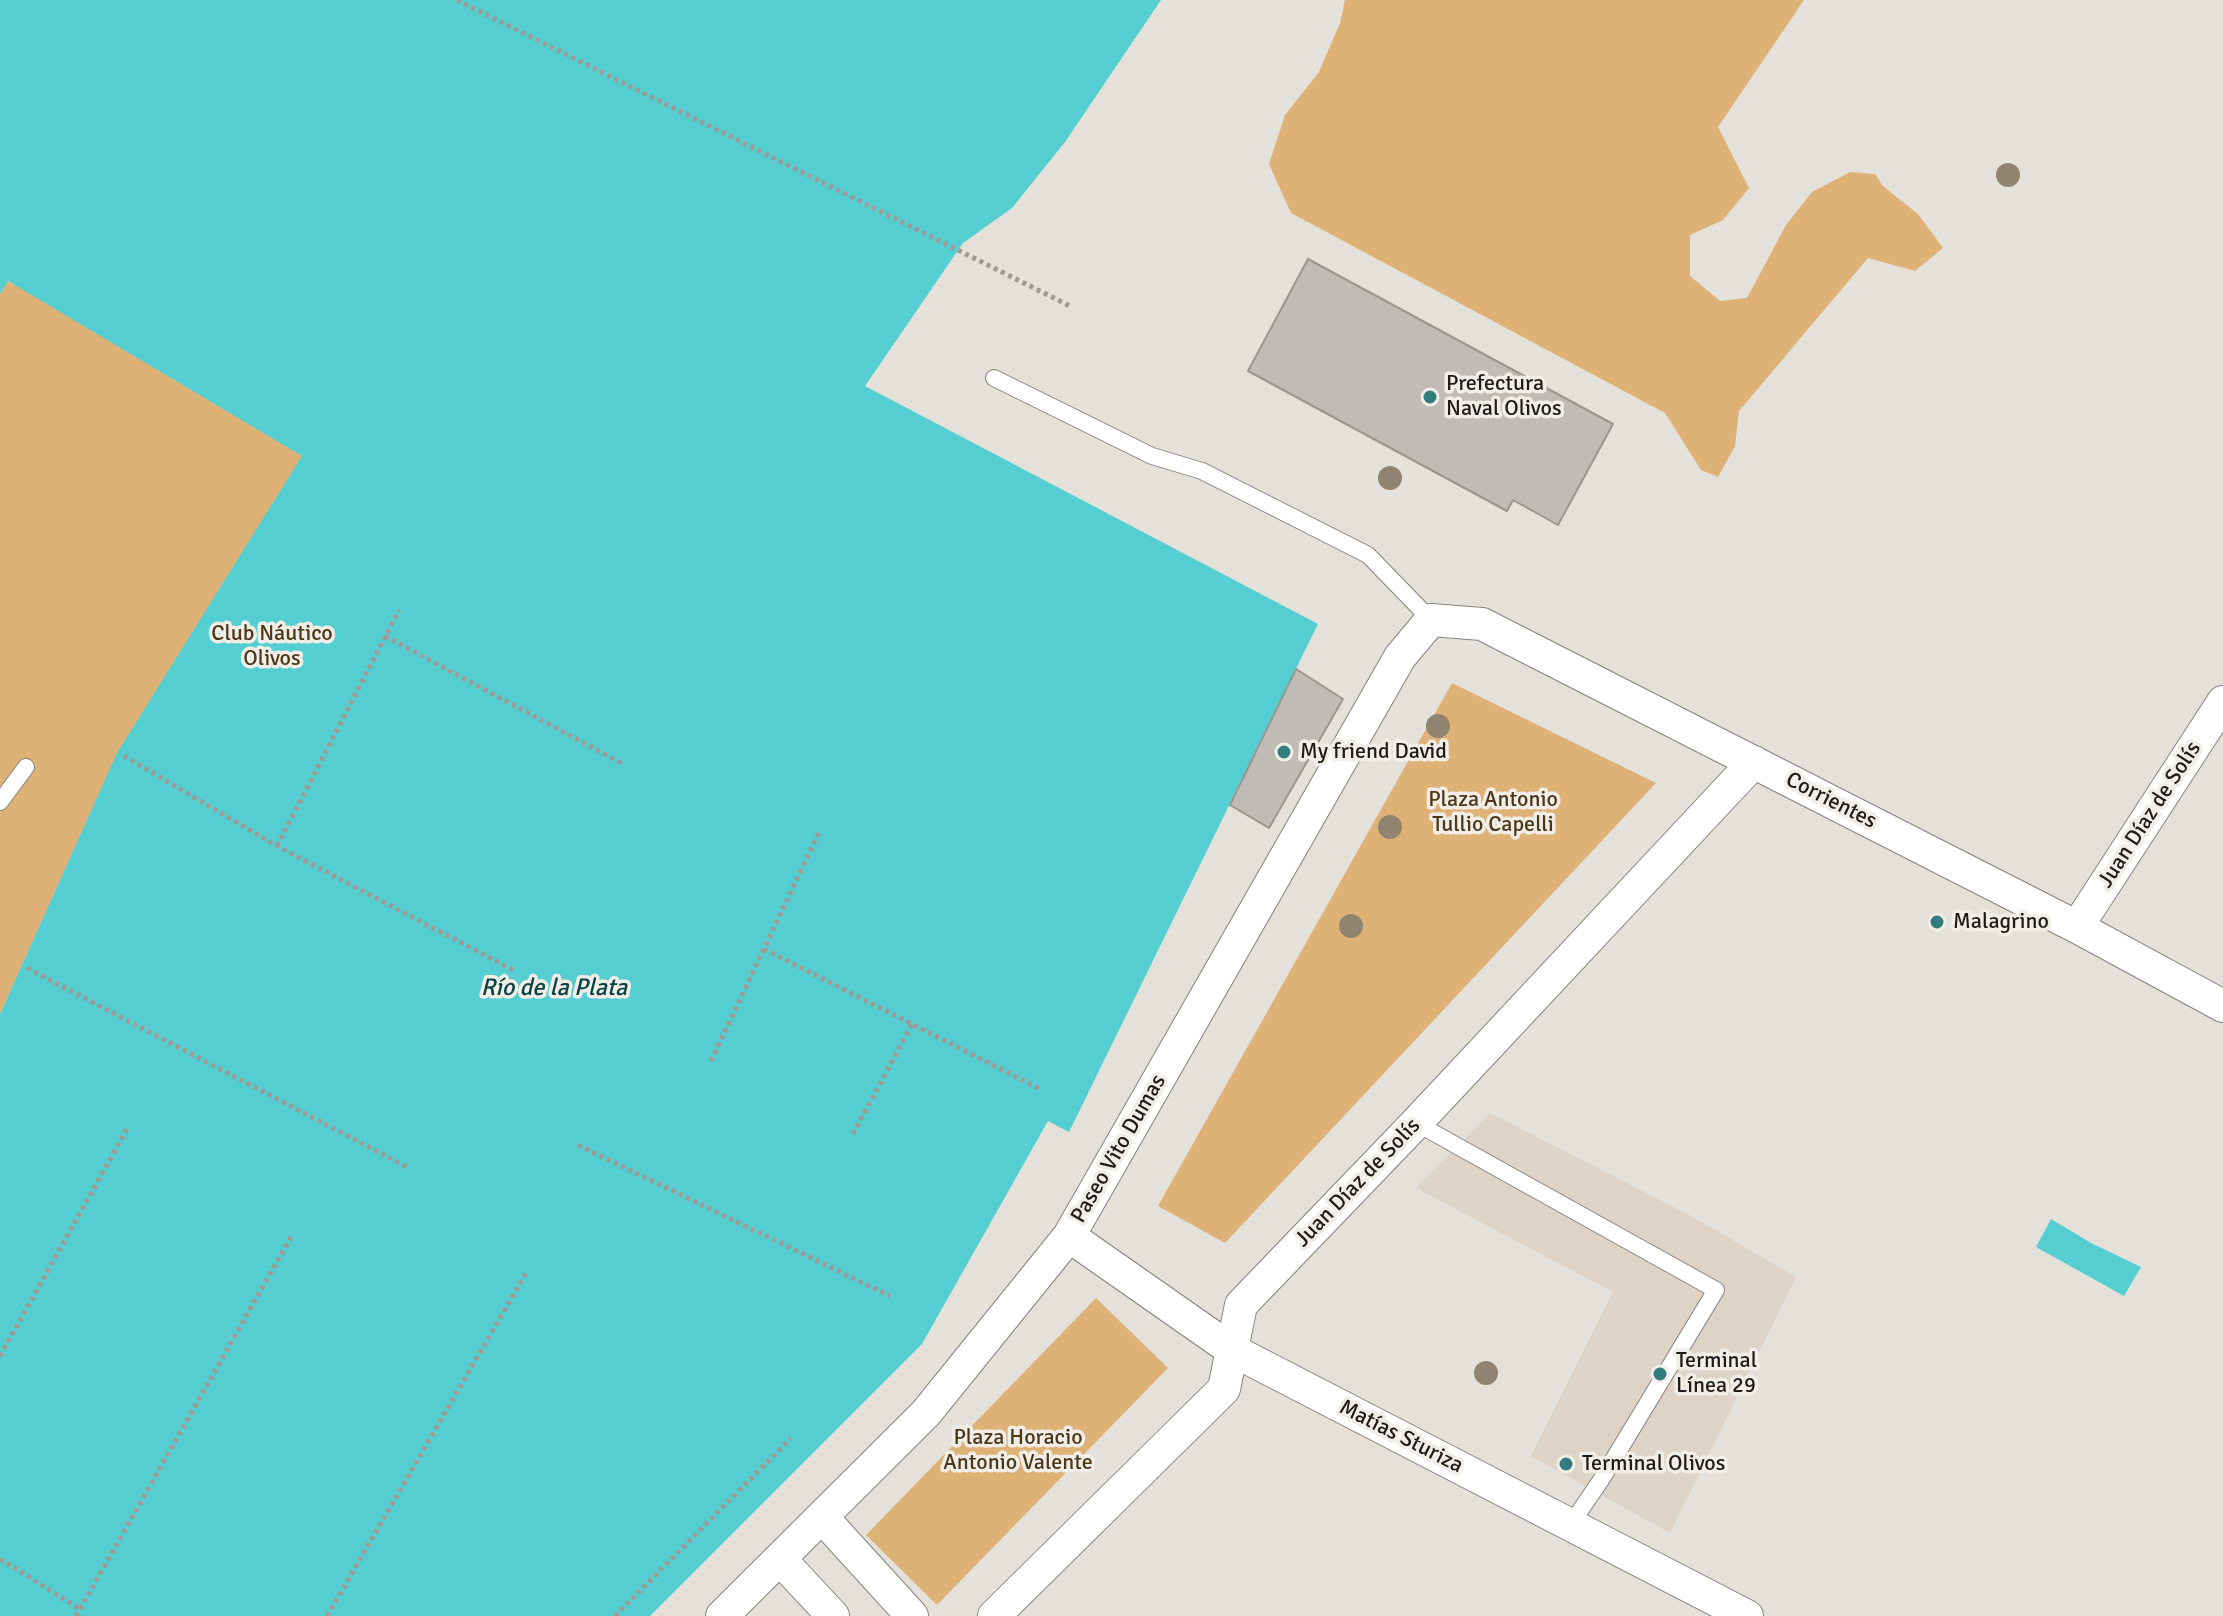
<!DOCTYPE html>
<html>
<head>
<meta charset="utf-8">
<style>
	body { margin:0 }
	canvas { display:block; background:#e4e0da }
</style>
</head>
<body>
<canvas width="2223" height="1616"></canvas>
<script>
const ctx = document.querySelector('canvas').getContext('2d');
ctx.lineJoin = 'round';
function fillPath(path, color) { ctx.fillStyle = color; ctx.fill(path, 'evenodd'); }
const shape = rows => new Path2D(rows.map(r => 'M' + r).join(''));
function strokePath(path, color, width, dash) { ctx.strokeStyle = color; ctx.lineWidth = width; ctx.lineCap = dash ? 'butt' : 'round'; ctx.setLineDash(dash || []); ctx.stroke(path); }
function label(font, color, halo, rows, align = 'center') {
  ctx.font = font + ' Signika,sans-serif'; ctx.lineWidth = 7; ctx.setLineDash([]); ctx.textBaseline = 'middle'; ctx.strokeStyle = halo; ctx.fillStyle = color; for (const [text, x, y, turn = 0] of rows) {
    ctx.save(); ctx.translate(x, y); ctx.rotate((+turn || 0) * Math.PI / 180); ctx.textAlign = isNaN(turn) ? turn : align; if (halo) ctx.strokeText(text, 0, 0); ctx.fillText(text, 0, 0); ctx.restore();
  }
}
fillPath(shape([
	[1490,1113,1693,1217,1796,1277,1670,1533,1531,1456,1613,1292,1416,1188]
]), '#ddd3c7');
fillPath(shape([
	[1345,0,1804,0,1718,127,1749,188,1723,220,1690,235,1690,276,1720,301,1747,298,1786,225,1812,192,1850,172,1875,174,1883,186,1918,214,1943,248,1915,271,1868,258,1739,411,1735,446,1718,477,1701,470,1665,413,1291,213,1269,164,1285,115,1319,72,1340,23],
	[7,281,773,647,81,834,0,1014,0,294],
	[1452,683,1656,783,1225,1243,1158,1206],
	[1096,1298,1168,1368,937,1605,866,1535]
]), '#deb276');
fillPath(shape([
	[0,0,1161,0,1065,142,1012,208,963,243,865,386,1318,624,1069,1132,1048,1121,922,1344,650,1616,0,1616,0,1014,117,753,302,456,8,281,0,294],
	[2051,1219,2091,1243,2141,1267,2124,1296,2036,1247]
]), '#55ced2');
const building = shape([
	[1308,259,1613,424,1558,525,1513,500,1507,511,1248,371,1308,259],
	[1296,669,1343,699,1269,828,1230,805,1296,669]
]);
fillPath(building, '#c0bbb6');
strokePath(building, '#99958f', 2);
const service = shape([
	[994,378,1152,456,1202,471,1368,555,1431,620],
	[0,802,26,767],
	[1416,1123,1716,1290,1601,1480,1571,1524]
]);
const minor = shape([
	[2077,927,2223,702],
	[1069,1236,1232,1350,1747,1616],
	[822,1517,912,1616],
	[780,1559,833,1616],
	[722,1616,926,1413,1069,1236,1400,657,1431,620,1482,624,2077,927,2223,1006],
	[994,1616,1224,1389,1241,1305,1416,1123,1754,762]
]);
strokePath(service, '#86827d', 18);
strokePath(minor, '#86827d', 34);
strokePath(shape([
	[457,0,1072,307],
	[385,636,623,764],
	[124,756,277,846,513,970],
	[277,846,399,610],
	[764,949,1042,1090],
	[27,968,407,1167],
	[711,1061,820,830],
	[853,1134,912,1024],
	[578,1145,890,1296],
	[0,1356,127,1129],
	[0,1559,80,1609],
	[76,1616,291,1237],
	[327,1616,526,1273],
	[615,1616,791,1438]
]), '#9e9b96', 5, [4, 4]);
strokePath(service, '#fff', 16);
strokePath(minor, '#fff', 32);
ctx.fillStyle = '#90836f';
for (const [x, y] of [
	[2008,175],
	[1390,478],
	[1438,726],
	[1390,827],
	[1351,926],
	[1486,1373]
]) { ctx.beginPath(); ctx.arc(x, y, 12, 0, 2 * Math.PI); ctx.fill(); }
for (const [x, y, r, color] of [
	[1430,397,8,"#337c7e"],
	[1284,752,8,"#337c7e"],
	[1937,922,8,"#337c7e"],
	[1660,1374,8,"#337c7e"],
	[1566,1464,8,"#337c7e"]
]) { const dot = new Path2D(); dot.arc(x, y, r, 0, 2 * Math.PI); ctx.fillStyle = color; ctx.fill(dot); strokePath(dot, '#f1ede7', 3); }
label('22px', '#1e1c1a', '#f1ede7', [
	["Prefectura",1446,384],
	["Naval Olivos",1446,409],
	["My friend David",1300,752],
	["Malagrino",1953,922],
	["Terminal",1676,1361],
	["Línea 29",1676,1386],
	["Terminal Olivos",1582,1464]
], 'left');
label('22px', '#4c3718', '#f1ede7', [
	["Club Náutico",272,634],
	["Olivos",272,659],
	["Plaza Antonio",1493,800],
	["Tullio Capelli",1493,825],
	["Plaza Horacio",1018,1438],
	["Antonio Valente",1018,1463]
]);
label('22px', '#1e1c1a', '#f1ede7', [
	["Corrientes",1831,801,27],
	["Juan Díaz de Solís",2150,815,-57],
	["Paseo Vito Dumas",1119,1149,-60],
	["Juan Díaz de Solís",1358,1183,-46],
	["Matías Sturiza",1401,1437,27]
]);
label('italic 24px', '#0a4345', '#f1ede7', [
	["Río de la Plata",554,989]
]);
</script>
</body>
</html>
